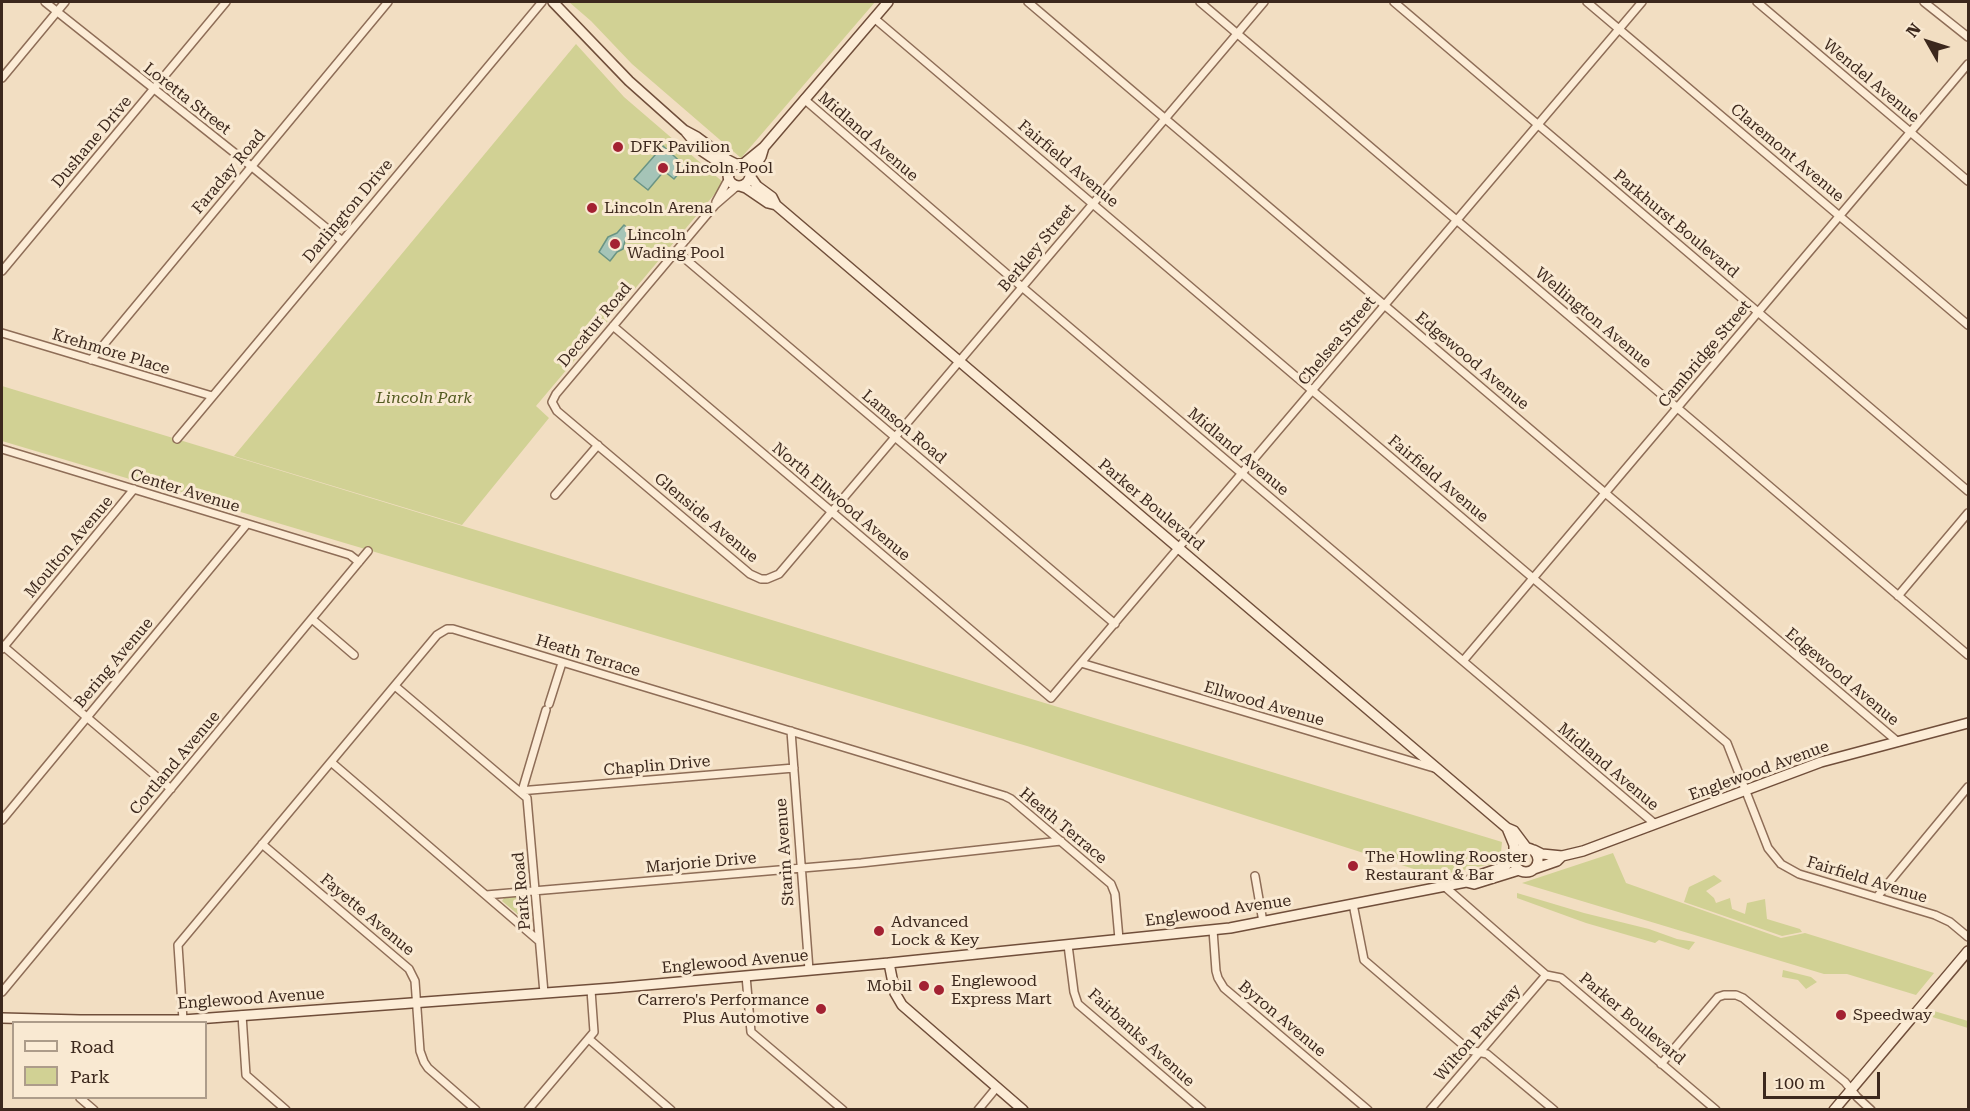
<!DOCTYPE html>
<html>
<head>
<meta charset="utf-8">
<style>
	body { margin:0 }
	#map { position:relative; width:1970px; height:1111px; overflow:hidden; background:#f2dec2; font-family:"Roboto Serif",serif }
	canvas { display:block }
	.frame { position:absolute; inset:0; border:3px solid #3c281d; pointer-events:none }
	.legend { position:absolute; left:12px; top:1021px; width:195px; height:78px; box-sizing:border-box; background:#f9e9d2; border:2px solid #ad9c8a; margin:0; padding:8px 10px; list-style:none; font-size:18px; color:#3c281d }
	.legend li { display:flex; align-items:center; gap:12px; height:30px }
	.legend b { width:30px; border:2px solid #ad9c8a }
	.north { position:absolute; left:1898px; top:12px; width:60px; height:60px; -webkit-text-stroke:4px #f9e9d2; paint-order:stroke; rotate:309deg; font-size:16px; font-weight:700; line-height:24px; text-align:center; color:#3c281d }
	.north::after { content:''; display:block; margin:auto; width:21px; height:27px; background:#3c281d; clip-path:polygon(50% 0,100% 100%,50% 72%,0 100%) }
	.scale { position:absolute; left:1763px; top:1072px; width:117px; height:27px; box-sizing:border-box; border:3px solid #3c281d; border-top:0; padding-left:8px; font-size:18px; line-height:21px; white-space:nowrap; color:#3c281d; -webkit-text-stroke:4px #f9e9d2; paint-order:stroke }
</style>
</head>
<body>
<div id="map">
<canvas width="1970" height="1111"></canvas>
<div class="frame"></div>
<ul class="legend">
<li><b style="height:8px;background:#fcecd6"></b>Road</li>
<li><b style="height:16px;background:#d1d194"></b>Park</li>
</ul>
<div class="north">N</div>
<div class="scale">100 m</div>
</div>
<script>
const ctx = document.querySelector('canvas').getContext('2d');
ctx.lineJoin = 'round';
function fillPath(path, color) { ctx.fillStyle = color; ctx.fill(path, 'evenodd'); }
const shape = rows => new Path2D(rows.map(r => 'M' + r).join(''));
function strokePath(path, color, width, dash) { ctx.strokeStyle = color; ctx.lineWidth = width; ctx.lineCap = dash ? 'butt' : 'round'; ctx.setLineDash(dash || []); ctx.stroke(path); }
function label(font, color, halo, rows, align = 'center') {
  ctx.font = font + ' "Roboto Serif",serif'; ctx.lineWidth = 6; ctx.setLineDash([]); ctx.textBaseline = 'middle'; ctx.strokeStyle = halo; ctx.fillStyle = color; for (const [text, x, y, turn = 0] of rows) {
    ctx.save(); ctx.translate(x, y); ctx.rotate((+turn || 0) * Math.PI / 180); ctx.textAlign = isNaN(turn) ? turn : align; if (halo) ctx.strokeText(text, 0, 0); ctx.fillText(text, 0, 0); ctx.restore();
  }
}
fillPath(shape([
	[569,2,875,2,741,158,632,64,591,21],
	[576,44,624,97,724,183,536,406,549,418,462,525,234,456],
	[2,386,1502,842,1500,862,1436,876,1027,746,2,441],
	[1613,853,1626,883,1781,938,1805,933,1934,973,1916,995,1847,974,1824,974,1522,883],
	[1714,875,1722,881,1706,891,1714,898,1716,903,1730,898,1732,909,1745,914,1747,903,1765,899,1767,919,1800,929,1802,932,1782,936,1684,902,1689,887],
	[1517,893,1584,913,1649,929,1677,939,1695,942,1689,950,1659,940,1655,943,1586,923,1517,898],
	[526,896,527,900,528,923,502,901,504,898],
	[1783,970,1811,977,1817,982,1806,989,1798,980,1782,977],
	[1934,1011,1968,1021,1968,1028,1929,1016]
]), '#d1d194');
const water = shape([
	[663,146,685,166,674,179,664,171,648,190,634,179,663,146],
	[624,225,632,232,625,241,623,249,617,252,610,261,599,252,608,237,617,233,624,225]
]);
fillPath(water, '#a5c4b7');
strokePath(water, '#6a9484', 1.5);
const street = shape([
	[45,2,251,166,341,240],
	[1028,2,1898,742],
	[1200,2,1968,655],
	[1394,2,1968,491],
	[1587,2,1968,325],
	[1757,2,1968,181],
	[1924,2,1968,37],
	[874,18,1727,743,1768,848,1781,864,1799,874,1935,915,1950,922,1968,937],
	[2,78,65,2],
	[804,99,1022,287,1655,824],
	[737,186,715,205,556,394,552,402,557,411,750,574,761,579,767,579,779,574,1264,2],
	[716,202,729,178],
	[676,251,1115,624],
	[2,271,226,2],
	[613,326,1051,698,1642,2],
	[2,333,212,396],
	[91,360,388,2],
	[177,439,542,2],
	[2,449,350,555,359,562],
	[555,495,598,445],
	[1898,596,1968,513],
	[312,619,354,655],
	[2,645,171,789],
	[2,649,134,489],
	[1463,661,1968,64],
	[1081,663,1434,768],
	[395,686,527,798,544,993],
	[549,704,562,663],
	[791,731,809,970],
	[331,762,539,941],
	[519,791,794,768],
	[522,791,546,710],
	[2,820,247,524],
	[262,844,409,969,415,981,420,1051,424,1062,428,1068,476,1110],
	[1255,876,1263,922],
	[1444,886,1546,975,1561,978,1716,1110],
	[486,895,861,863,1061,841],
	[1877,897,1968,787],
	[1353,904,1364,960,1469,1050,1487,1054,1554,1110],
	[1213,930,1216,971,1218,978,1224,988,1368,1110],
	[1068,945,1074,992,1078,1004,1202,1110],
	[746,976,751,1032,843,1110],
	[2,992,368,551],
	[242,1015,246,1075,286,1110],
	[183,1020,178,945,437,635,447,629,453,629,1005,796,1011,799,1111,884,1115,894,1119,939],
	[589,1039,671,1110],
	[1661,1064,1718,997,1724,995,1736,995,1743,998,1845,1082,1857,1097,1871,1110],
	[80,1098,94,1110],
	[528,1110,594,1032,591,990],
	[978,1110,997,1087],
	[1430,1110,1546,975]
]);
const secondary = shape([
	[553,2,629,81,684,130,697,137,728,160,738,165],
	[686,132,702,151,723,165,729,175],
	'728 175a11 11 0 1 1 22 0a11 11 0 1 1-22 0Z',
	[742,165,764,147,888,2],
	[750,173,761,157,764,147],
	[750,176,757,186,772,197,776,205,1507,828,1514,831,1526,847],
	[740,186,746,188,768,203,776,205],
	[1507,828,1514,845,1514,856],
	'1514 860a12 12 0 1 1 24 0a12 12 0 1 1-24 0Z',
	[1534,850,1542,854,1562,856],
	[1534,869,1557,861,1562,856,1583,851,1821,762,1968,723],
	[1466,882,1474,877,1503,867,1513,860],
	[889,963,895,993,902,1005,1023,1110],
	[2,1018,80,1020,183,1020,613,988,889,963,1230,928,1466,882,1474,884,1519,870],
	[1834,1110,1968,951]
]);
strokePath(street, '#8e6d57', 10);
strokePath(secondary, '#704e3a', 12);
strokePath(street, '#fcecd6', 7);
strokePath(secondary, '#fcecd6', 9);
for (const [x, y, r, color] of [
	[618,147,6,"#a32132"],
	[663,168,6,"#a32132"],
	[592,208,6,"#a32132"],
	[615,244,6,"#a32132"],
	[1353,866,6,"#a32132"],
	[879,931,6,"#a32132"],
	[924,986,6,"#a32132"],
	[939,990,6,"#a32132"],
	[821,1009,6,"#a32132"],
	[1841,1015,6,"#a32132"]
]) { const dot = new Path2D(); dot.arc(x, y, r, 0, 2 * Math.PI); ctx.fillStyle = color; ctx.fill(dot); strokePath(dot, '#f9e9d2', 2); }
label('16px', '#3c281d', '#f9e9d2', [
	["Wendel Avenue",1871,81,40],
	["Loretta Street",187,99,38],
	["Midland Avenue",868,137,41],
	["Dushane Drive",92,142,-50],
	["Claremont Avenue",1787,153,40],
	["Fairfield Avenue",1068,164,40],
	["Faraday Road",229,172,-50],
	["Darlington Drive",348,211,-50],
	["Parkhurst Boulevard",1676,224,40],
	["Berkley Street",1037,248,-50],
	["Wellington Avenue",1593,318,40],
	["Decatur Road",595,325,-50],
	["Chelsea Street",1337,341,-50],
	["Krehmore Place",111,352,17],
	["Cambridge Street",1705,354,-50],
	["Edgewood Avenue",1472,361,40],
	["Lamson Road",904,427,40],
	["Midland Avenue",1238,452,40],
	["Fairfield Avenue",1438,479,40],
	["Center Avenue",185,491,17],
	["North Ellwood Avenue",841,502,40],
	["Parker Boulevard",1151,505,40],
	["Glenside Avenue",706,518,40],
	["Moulton Avenue",69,547,-50],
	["Heath Terrace",588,656,17],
	["Bering Avenue",114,663,-50],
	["Edgewood Avenue",1842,677,40],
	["Ellwood Avenue",1264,704,16],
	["Cortland Avenue",175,763,-50],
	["Chaplin Drive",657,766,-5],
	["Midland Avenue",1608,767,40],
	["Englewood Avenue",1759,771,-20],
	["Heath Terrace",1063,826,40],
	["Starin Avenue",785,852,-94],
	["Marjorie Drive",701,863,-5],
	["Fairfield Avenue",1867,880,17],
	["Park Road",522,891,-95],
	["Englewood Avenue",1218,911,-8],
	["Fayette Avenue",367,915,40],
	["Englewood Avenue",735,962,-5],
	["Englewood Avenue",251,999,-4],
	["Byron Avenue",1282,1019,40],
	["Parker Boulevard",1632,1019,40],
	["Wilton Parkway",1478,1033,-49],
	["Fairbanks Avenue",1141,1038,42]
]);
label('16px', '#3c281d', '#f9e9d2', [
	["DFK Pavilion",630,147],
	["Lincoln Pool",675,168],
	["Lincoln Arena",604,208],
	["Lincoln",627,235],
	["Wading Pool",627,253],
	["The Howling Rooster",1365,857],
	["Restaurant & Bar",1365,875],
	["Advanced",891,922],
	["Lock & Key",891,940],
	["Englewood",951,981],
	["Express Mart",951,999],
	["Mobil",912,986,"right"],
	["Carrero's Performance",809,1000,"right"],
	["Plus Automotive",809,1018,"right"],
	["Speedway",1853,1015]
], 'left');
label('italic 16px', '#535b21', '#f9e9d2', [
	["Lincoln Park",424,398]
]);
</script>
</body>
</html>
